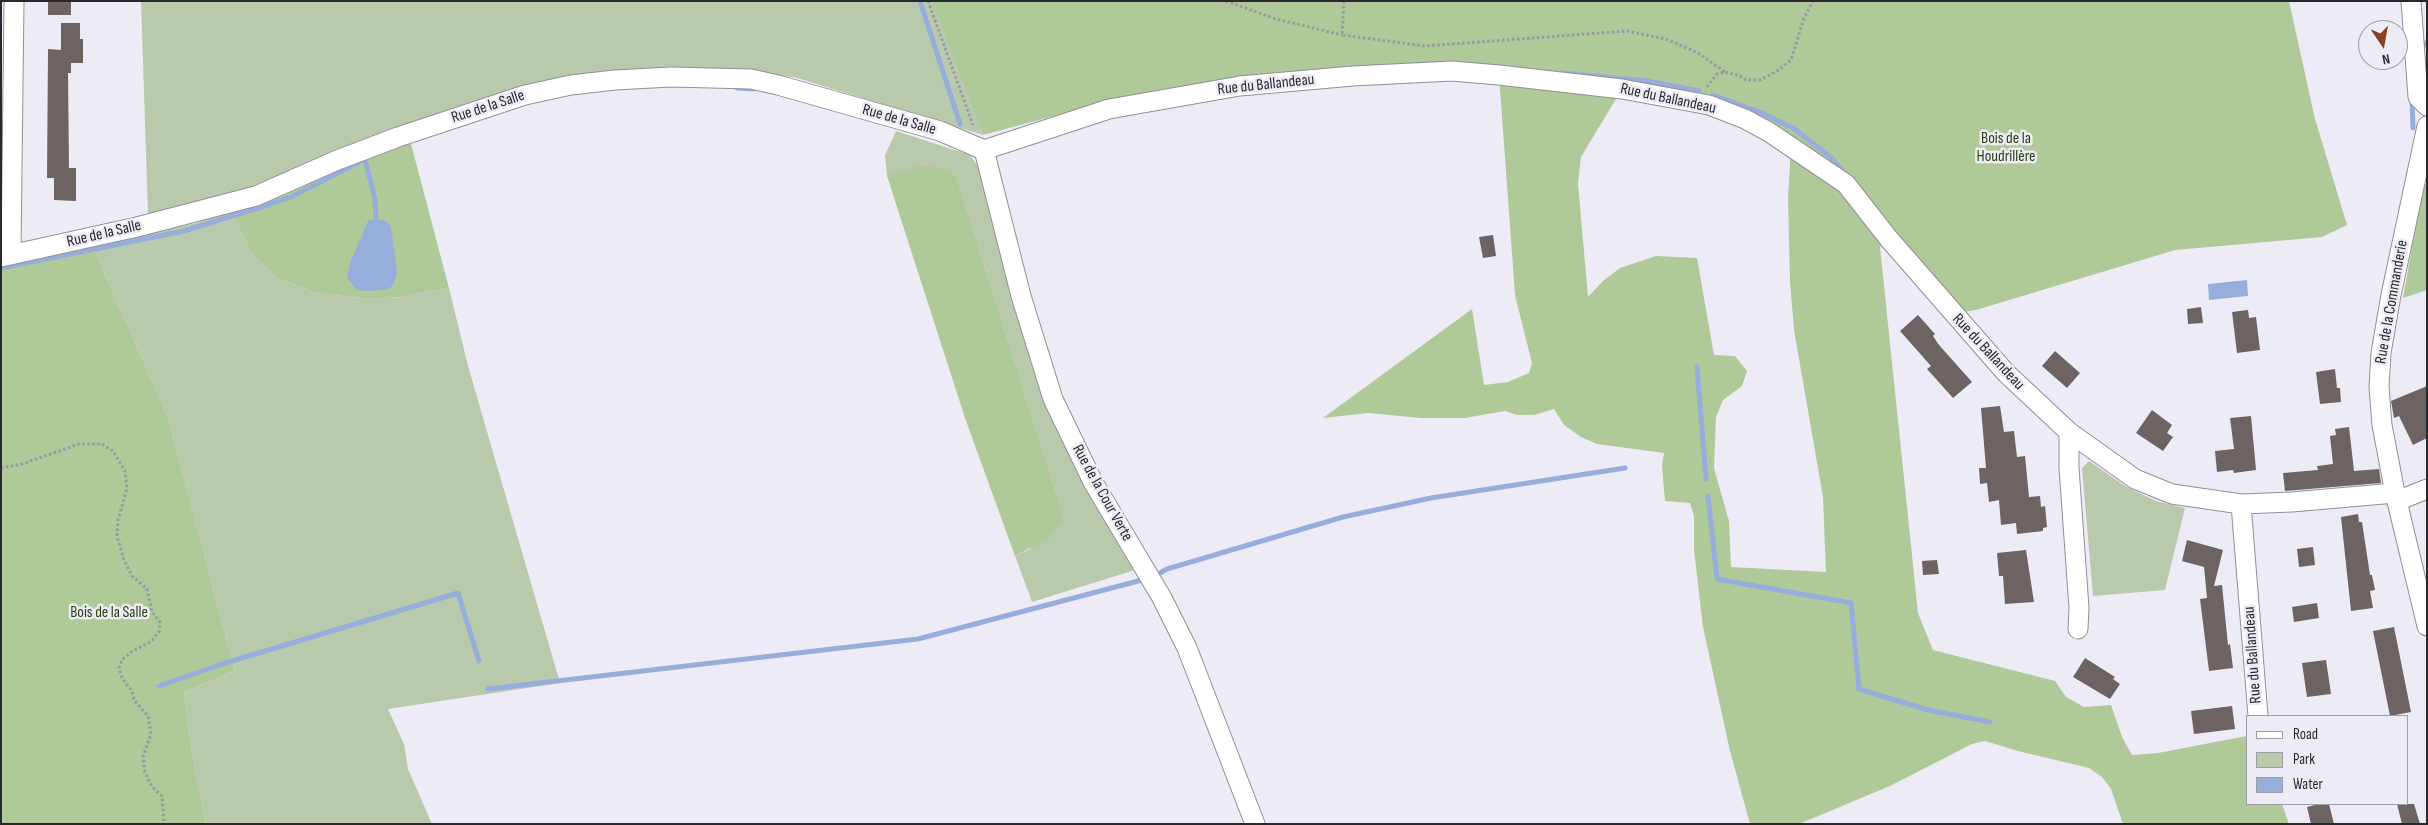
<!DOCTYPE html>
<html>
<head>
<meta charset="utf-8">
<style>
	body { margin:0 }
	#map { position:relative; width:2428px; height:825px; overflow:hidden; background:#edecf6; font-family:"Sofia Sans Condensed",sans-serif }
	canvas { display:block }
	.frame { position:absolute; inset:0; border:2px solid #29292d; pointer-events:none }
	.legend { position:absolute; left:2246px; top:715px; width:162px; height:90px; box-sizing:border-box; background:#edecf6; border:1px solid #9f9ea6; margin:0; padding:6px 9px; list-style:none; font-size:15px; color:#29292d }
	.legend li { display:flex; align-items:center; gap:10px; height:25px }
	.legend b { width:25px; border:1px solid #9f9ea6 }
	.north { position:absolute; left:2358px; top:20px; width:50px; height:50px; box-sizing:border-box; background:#edecf6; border:1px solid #9f9ea6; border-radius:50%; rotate:168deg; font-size:14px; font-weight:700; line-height:20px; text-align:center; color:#29292d }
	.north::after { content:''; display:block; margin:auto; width:18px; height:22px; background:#894121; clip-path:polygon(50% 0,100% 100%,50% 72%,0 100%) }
</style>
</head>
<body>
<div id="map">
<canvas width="2428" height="825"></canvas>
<div class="frame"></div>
<ul class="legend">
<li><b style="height:6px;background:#fff"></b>Road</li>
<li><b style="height:14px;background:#b9caac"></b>Park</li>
<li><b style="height:14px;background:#97aedd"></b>Water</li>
</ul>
<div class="north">N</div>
</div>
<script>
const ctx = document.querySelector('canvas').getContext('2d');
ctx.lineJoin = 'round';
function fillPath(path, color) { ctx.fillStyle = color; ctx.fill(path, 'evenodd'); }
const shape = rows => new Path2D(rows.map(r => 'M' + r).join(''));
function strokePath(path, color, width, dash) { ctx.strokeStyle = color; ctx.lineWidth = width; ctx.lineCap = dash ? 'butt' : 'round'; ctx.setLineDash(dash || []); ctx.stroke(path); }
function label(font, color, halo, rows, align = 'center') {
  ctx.font = font + ' "Sofia Sans Condensed",sans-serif'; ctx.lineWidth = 5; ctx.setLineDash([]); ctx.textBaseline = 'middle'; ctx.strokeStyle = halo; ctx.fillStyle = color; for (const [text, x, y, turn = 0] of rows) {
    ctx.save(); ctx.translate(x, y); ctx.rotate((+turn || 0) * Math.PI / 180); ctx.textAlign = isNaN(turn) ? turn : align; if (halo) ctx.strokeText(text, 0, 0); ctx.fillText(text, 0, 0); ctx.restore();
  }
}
fillPath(shape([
	[141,1,934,1,983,135,794,77,668,67,531,84,420,121,288,175,222,199,148,215],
	[896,131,970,155,980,169,1023,334,1138,569,1032,602,1015,556,1030,549,1061,508,957,178,952,170,887,176,885,155],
	[231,212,252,254,277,278,316,293,369,299,400,297,449,288,468,366,560,683,388,709,404,744,408,769,432,824,206,824,191,747,184,692,235,671,168,417,93,247,196,223],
	[2089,461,2125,486,2156,501,2185,508,2165,590,2093,596,2082,468]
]), '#b9caac');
fillPath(shape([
	[932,1,2289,1,2315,119,2347,225,2322,237,2175,250,1976,310,1953,314,1889,239,1880,247,1918,613,1933,650,2055,681,2066,697,2084,707,2111,705,2122,737,2132,755,2158,753,2247,736,2247,804,2282,804,2289,824,2123,824,2111,789,2102,777,2089,768,2018,751,1985,741,1972,744,1890,786,1799,824,1750,824,1730,751,1703,627,1694,550,1694,516,1690,503,1665,501,1662,466,1664,453,1597,444,1581,437,1564,425,1554,409,1534,415,1517,415,1505,411,1465,418,1421,418,1368,413,1323,418,1472,309,1484,385,1508,382,1529,373,1532,363,1515,295,1499,75,1452,61,1353,68,1125,97,983,135],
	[1622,89,1769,132,1791,146,1788,198,1790,282,1794,330,1823,497,1826,572,1731,567,1729,521,1714,468,1716,417,1723,400,1742,386,1747,371,1735,356,1714,355,1697,258,1656,256,1620,268,1603,281,1588,297,1578,184,1581,157],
	[410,140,449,288,400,297,369,299,316,293,277,278,252,254,231,212,258,205],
	[920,165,952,170,957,178,1061,508,1062,521,1049,538,1015,556,965,418,887,176],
	[2427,184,2427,290,2403,298,2423,185],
	[93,247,168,417,235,671,184,692,191,747,206,824,1,824,1,267]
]), '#afc999');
fillPath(shape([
	[376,218,386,221,391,227,397,272,394,284,389,289,369,291,357,290,347,278,350,263,368,221],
	[2247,280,2248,296,2209,300,2208,284]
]), '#97aedd');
strokePath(shape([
	[920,1,960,124],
	[2425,45,2427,42],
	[1563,73,1648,81,1699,91],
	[737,88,754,89],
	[1713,95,1760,112,1793,128,1832,158,1845,174],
	[2412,99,2413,128],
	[1,268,184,231,255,209,291,197,365,159,375,199,376,218],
	[1697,367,1706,479],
	[1708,496,1717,579,1851,603,1859,689,1928,710,1990,722],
	[1160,573,1167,569,1343,517,1431,498,1625,468],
	[159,686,222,664,458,593,479,661],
	[488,689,918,639,1142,580]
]), '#97aedd', 5);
fillPath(shape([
	[48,1,71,1,71,15,48,15],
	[61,23,80,23,80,39,83,39,83,63,71,63,71,73,68,73,69,168,76,168,76,201,54,200,54,178,47,178,48,49,61,50],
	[1493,235,1496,256,1483,258,1479,237],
	[2201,307,2203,323,2188,324,2187,309],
	[2248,310,2249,318,2256,317,2260,350,2237,353,2232,312],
	[1918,315,1935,334,1933,336,1939,345,1972,382,1953,398,1927,369,1931,366,1900,331],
	[2055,351,2080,373,2067,388,2042,366],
	[2335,369,2337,388,2340,388,2341,402,2320,404,2316,372],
	[2427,386,2427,438,2413,445,2399,416,2394,418,2391,401],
	[2000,406,2004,432,2014,431,2017,457,2025,456,2029,497,2040,496,2041,507,2045,506,2047,527,2043,528,2043,531,2017,534,2016,523,2001,525,1999,500,1989,502,1987,483,1980,484,1979,468,1986,468,1981,408],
	[2152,410,2172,425,2167,433,2173,437,2163,451,2136,433],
	[2251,416,2256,470,2234,473,2233,470,2217,472,2215,451,2234,449,2230,418],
	[2349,427,2354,471,2379,469,2381,483,2285,491,2283,473,2318,470,2317,466,2333,464,2330,436,2336,435,2335,429],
	[2358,514,2359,522,2362,522,2370,575,2372,575,2375,590,2370,591,2373,608,2351,611,2341,517],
	[2187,540,2223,550,2214,586,2222,585,2228,645,2230,644,2233,668,2209,671,2200,599,2207,598,2204,567,2182,561],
	[2313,547,2315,565,2299,567,2297,549],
	[2026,550,2034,602,2005,604,2003,576,1999,576,1997,553],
	[1937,560,1939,574,1923,575,1922,561],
	[2317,603,2319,618,2294,622,2292,607],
	[2394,627,2411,712,2390,716,2373,631],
	[2085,658,2115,677,2113,679,2120,684,2110,699,2073,677],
	[2326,660,2331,694,2307,697,2302,663],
	[2232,706,2235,729,2194,734,2191,711],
	[2319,804,2329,804,2334,824,2311,824,2307,807],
	[2397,804,2414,804,2420,824,2402,824]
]), '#6d6362');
const minor = shape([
	[2411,1,2418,97,2427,106],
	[2427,126,2391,295,2381,353,2379,387,2382,425,2395,493,2427,626],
	[984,150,1109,109,1240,86,1353,76,1452,71,1499,75,1622,89,1709,105,1745,119,1769,132,1846,184,1889,239,2006,373,2069,432,2135,479,2172,494,2241,504,2292,502,2395,493],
	[984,150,1021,296,1053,399,1093,482,1162,598,1187,648,1255,824],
	[11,255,14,1],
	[1,257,137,227,256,196,335,161,398,137,525,95,571,85,615,80,671,77,751,79,778,85,940,131,984,150],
	[2069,432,2069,468,2079,608,2078,629],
	[2397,501,2427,489],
	[2241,504,2258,716]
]);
strokePath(minor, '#908f99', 21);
strokePath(shape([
	[928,1,973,125],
	[1226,1,1276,19,1342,35],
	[1344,1,1342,35,1425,46,1627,31,1666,39,1698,53,1725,72],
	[1707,87,1717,74,1725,72,1740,76,1746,80,1760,80,1779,70,1791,60,1804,18,1813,1],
	[1,468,22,464,79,444,102,444,113,451,125,471,127,488,118,520,117,536,124,560,132,576,147,589,152,612,160,622,159,631,152,641,131,652,122,660,119,668,122,678,132,691,134,700,148,716,151,734,143,757,145,772,152,787,162,796,164,824]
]), '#9a99a1', 3, [2.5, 2.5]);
strokePath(minor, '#fff', 19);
label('16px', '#29292d', '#edecf6', [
	["Rue du Ballandeau",1266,85,-6],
	["Rue du Ballandeau",1668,99,12],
	["Rue de la Salle",488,107,-18],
	["Rue de la Salle",899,120,16],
	["Rue de la Salle",104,234,-13],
	["Rue de la Commanderie",2392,302,-80],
	["Rue du Ballandeau",1988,352,47],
	["Rue de la Cour Verte",1102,493,61],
	["Rue du Ballandeau",2253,655,-94]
]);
label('16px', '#28400d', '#edecf6', [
	["Bois de la",2006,139],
	["Houdrillère",2006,157],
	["Bois de la Salle",109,613]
]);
</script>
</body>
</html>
